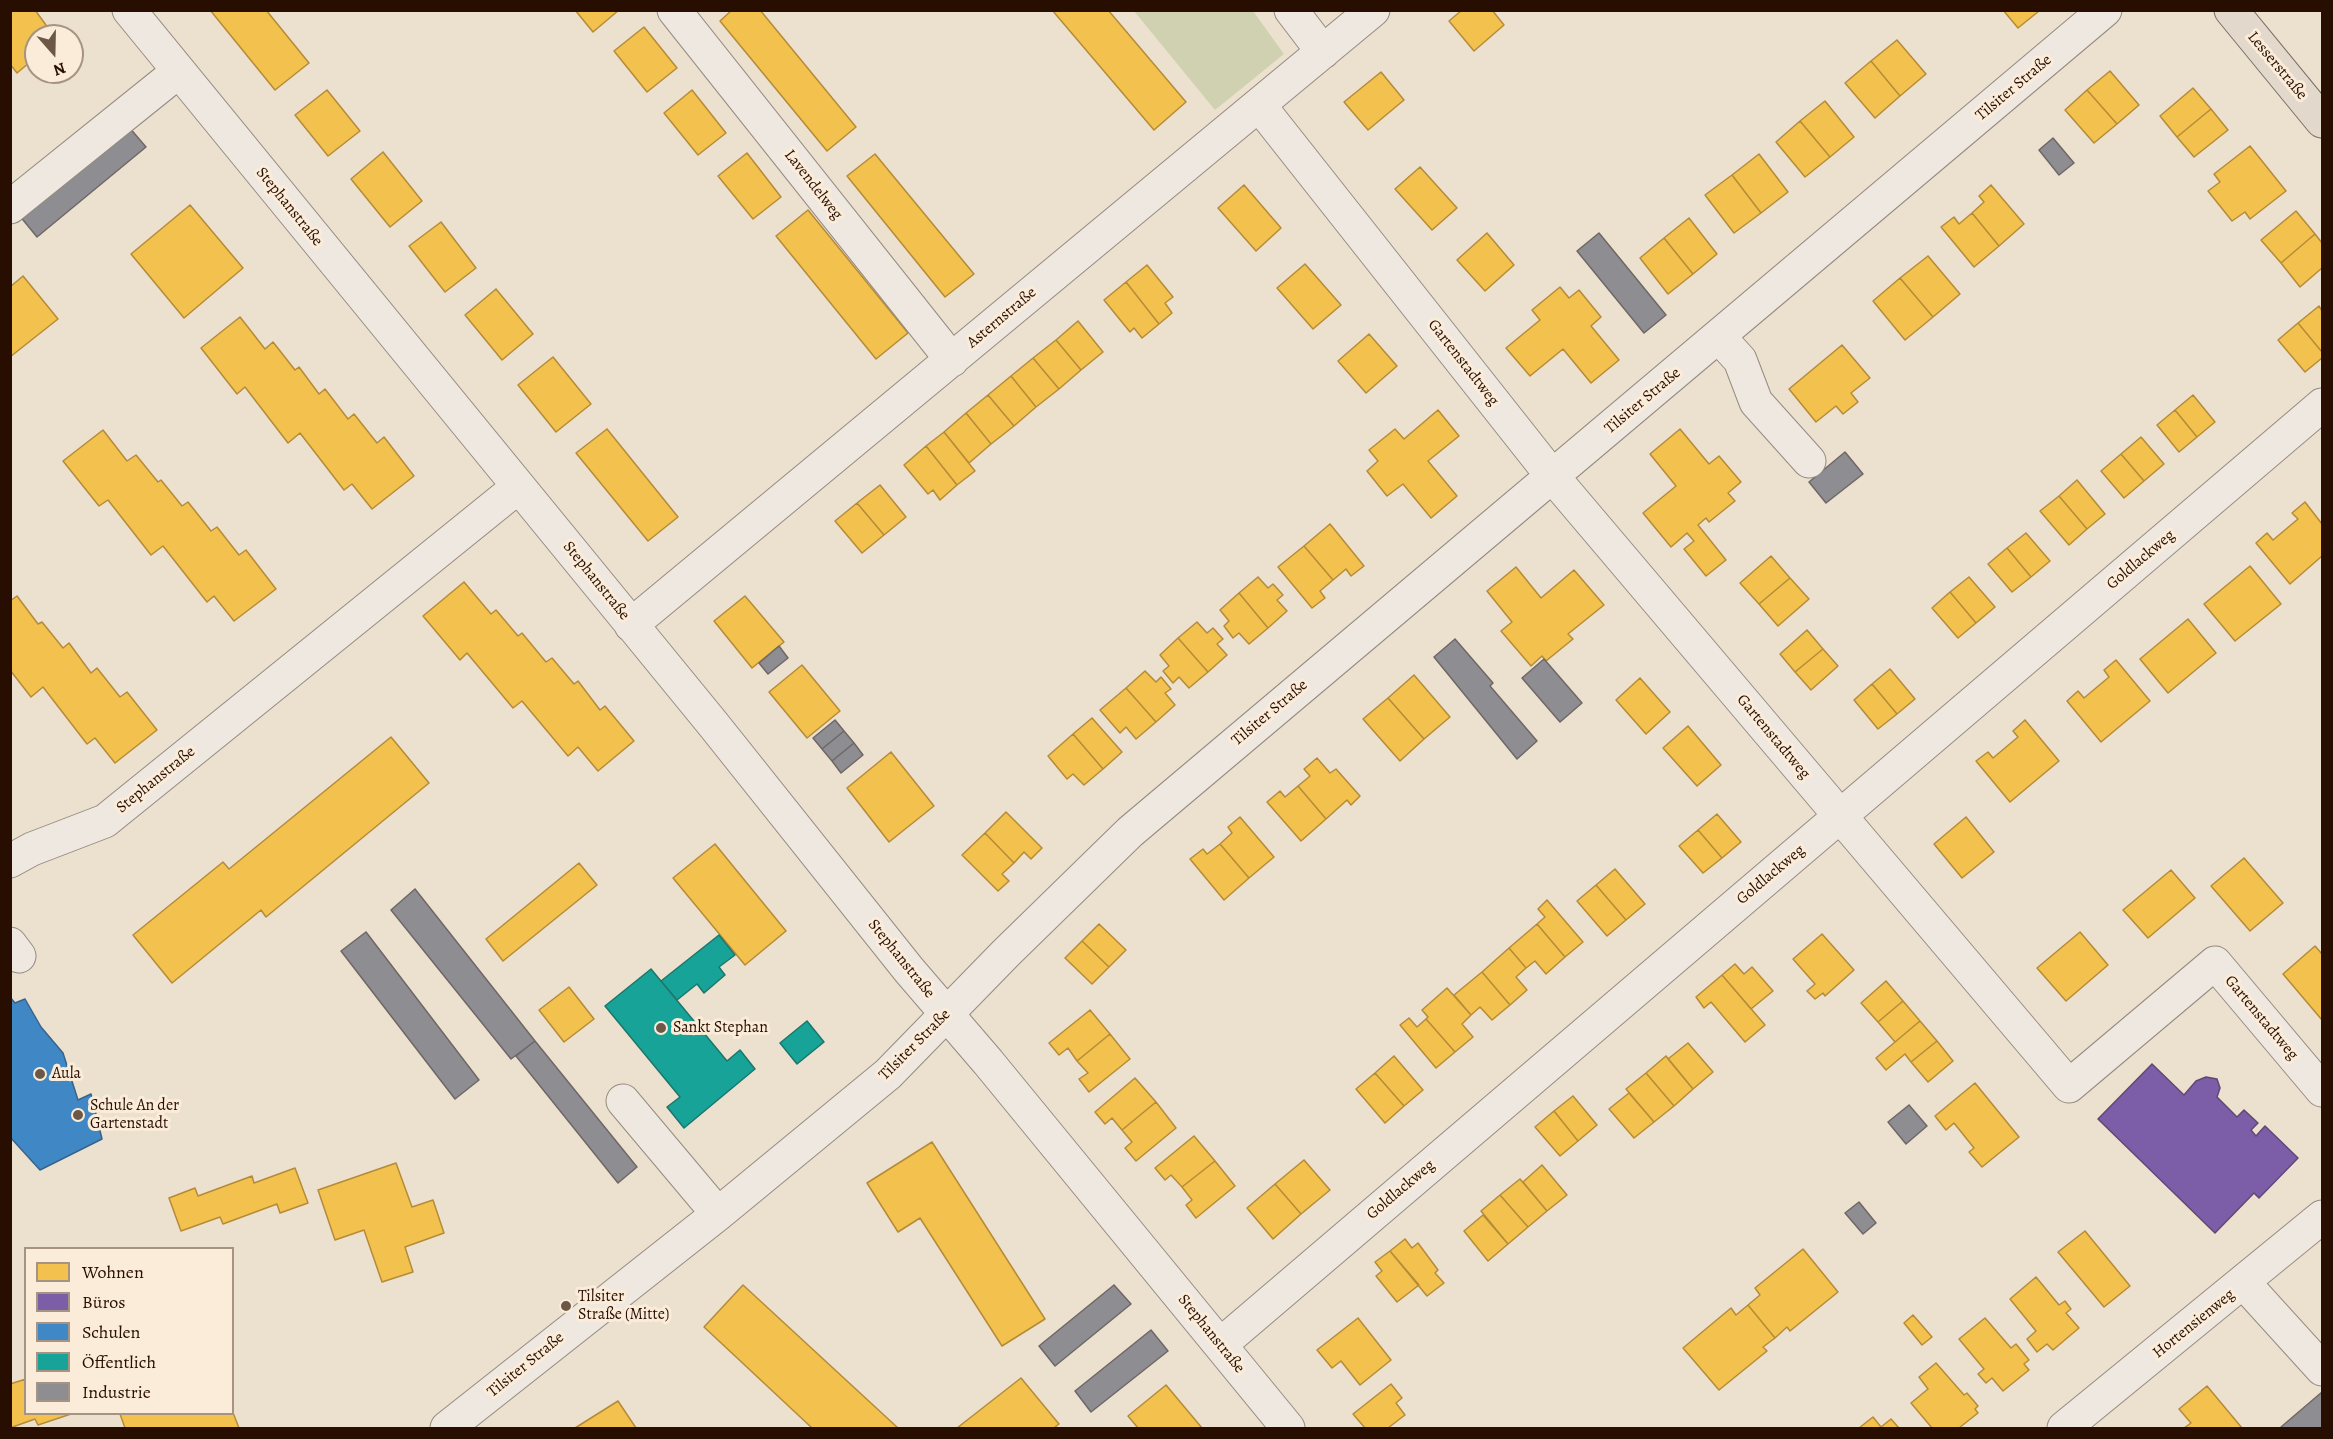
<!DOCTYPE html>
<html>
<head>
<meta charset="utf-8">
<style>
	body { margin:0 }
	#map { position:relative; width:2333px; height:1439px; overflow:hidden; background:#ece0cf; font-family:Alegreya,serif }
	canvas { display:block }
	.frame { position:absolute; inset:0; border:12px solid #280e00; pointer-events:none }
	.legend { position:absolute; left:24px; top:1247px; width:210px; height:168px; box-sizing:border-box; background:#faecd8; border:2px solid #a69382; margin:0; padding:8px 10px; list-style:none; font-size:18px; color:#280e00 }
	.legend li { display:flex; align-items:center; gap:12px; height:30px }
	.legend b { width:30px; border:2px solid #a69382 }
	.north { position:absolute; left:24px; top:24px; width:60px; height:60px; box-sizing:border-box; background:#faecd8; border:2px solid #a69382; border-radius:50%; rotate:160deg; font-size:16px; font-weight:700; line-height:24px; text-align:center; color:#280e00 }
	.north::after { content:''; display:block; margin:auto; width:21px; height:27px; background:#6d5848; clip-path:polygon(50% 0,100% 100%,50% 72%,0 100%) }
</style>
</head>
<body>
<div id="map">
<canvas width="2333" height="1439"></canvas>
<div class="frame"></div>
<ul class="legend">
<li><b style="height:16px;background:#f2c14e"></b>Wohnen</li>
<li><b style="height:16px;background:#7b5ea7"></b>Büros</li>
<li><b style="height:16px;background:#3f88c5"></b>Schulen</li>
<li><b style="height:16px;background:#17a398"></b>Öffentlich</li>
<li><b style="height:16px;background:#8d8d92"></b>Industrie</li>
</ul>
<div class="north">N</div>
</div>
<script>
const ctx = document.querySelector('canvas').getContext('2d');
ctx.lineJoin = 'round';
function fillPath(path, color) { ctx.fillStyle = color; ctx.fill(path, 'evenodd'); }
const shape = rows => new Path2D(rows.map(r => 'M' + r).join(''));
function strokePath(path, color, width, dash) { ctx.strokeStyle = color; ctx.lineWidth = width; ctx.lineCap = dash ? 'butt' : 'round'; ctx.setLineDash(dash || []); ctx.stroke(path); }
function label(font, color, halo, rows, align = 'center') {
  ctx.font = font + ' Alegreya,serif'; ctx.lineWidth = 6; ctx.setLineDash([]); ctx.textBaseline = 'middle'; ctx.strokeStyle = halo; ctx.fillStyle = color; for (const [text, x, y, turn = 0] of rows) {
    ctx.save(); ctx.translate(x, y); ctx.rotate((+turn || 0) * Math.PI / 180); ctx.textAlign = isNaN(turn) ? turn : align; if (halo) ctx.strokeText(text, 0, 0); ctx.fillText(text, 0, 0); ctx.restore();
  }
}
fillPath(shape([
	[1134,11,1253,11,1284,54,1215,110]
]), '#cfd1b1');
const homes = shape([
	[10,10,35,10,54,36,36,36,36,57,17,73,10,64,10,10],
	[210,10,266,10,309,63,275,90,210,10],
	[575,10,619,10,593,32,575,10],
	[732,10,760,10,856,127,827,151,720,21,732,10],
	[1052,10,1108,10,1186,102,1154,130,1052,10],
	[1462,10,1492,10,1504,25,1474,51,1449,21,1462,10],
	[2003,10,2038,10,2039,11,2018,28,2003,10],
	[644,27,677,68,647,92,614,51,644,27],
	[1897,40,1926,74,1900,96,1871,61,1897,40],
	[1871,61,1900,96,1875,118,1845,83,1871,61],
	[2110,71,2139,105,2117,124,2087,90,2110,71],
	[1381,72,1404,100,1368,130,1344,102,1381,72],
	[2193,88,2211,109,2177,137,2160,116,2193,88],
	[327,90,360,131,328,156,295,115,327,90],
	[692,90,726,133,698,155,664,113,692,90],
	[2087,90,2117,124,2094,143,2065,110,2087,90],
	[1825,101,1854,137,1830,157,1800,121,1825,101],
	[2211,109,2228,130,2194,157,2177,137,2211,109],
	[1800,121,1830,157,1805,177,1776,142,1800,121],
	[2250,146,2286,191,2250,219,2245,212,2232,221,2208,191,2220,182,2214,174,2250,146],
	[383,152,422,201,390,227,351,179,383,152],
	[747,153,781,197,753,219,718,176,747,153],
	[875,154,974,274,945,297,847,176,875,154],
	[1759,154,1788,192,1761,213,1732,175,1759,154],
	[1420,167,1457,208,1432,230,1395,189,1420,167],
	[1732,175,1761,213,1734,233,1705,195,1732,175],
	[1244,185,1281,228,1256,251,1218,208,1244,185],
	[1991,185,2024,224,1999,246,1972,213,1984,202,1979,196,1991,185],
	[190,205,243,268,184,318,131,254,190,205],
	[808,210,908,333,876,359,776,236,808,210],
	[2296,211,2315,234,2281,263,2261,240,2296,211],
	[1972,213,1999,246,1974,267,1941,227,1954,217,1959,224,1972,213],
	[1689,218,1717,254,1693,274,1664,238,1689,218],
	[441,222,476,268,445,292,409,246,441,222],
	[1487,233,1514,265,1485,291,1457,260,1487,233],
	[2315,234,2322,243,2322,268,2300,287,2281,263,2315,234],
	[1664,238,1693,274,1668,294,1640,258,1664,238],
	[1928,256,1960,294,1933,317,1900,278,1928,256],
	[1305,264,1341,305,1313,329,1277,288,1305,264],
	[1147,265,1173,297,1165,303,1172,313,1159,324,1126,282,1147,265],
	[23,276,58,319,10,357,10,287,23,276],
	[1900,278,1933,317,1905,340,1873,301,1900,278],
	[1126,282,1159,324,1142,338,1134,328,1130,332,1104,300,1126,282],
	[1560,287,1569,298,1579,290,1601,317,1591,326,1619,360,1591,383,1563,349,1530,376,1506,348,1540,320,1532,310,1560,287],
	[496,289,533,334,502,360,465,315,496,289],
	[2319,306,2322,311,2322,352,2298,323,2319,306],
	[240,317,265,349,273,342,295,370,299,367,319,394,325,389,348,419,354,414,377,443,384,437,414,476,372,509,352,484,344,490,300,433,288,443,245,387,237,394,201,348,240,317],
	[1078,321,1103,352,1081,370,1056,340,1078,321],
	[2298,323,2322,352,2322,358,2305,372,2278,340,2298,323],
	[1369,334,1397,366,1366,393,1338,361,1369,334],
	[1056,340,1081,370,1059,389,1033,358,1056,340],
	[1842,345,1870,378,1851,393,1858,402,1843,414,1836,406,1816,422,1789,389,1842,345],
	[553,357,591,404,556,432,518,385,553,357],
	[1033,358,1059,389,1036,407,1011,376,1033,358],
	[1011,376,1036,407,1014,426,988,395,1011,376],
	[988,395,1014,426,991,444,966,413,988,395],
	[2193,395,2215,422,2197,437,2175,410,2193,395],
	[1438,410,1459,436,1428,461,1457,496,1431,518,1403,484,1387,496,1367,471,1378,461,1369,450,1395,429,1404,439,1438,410],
	[2175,410,2197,437,2179,452,2157,425,2175,410],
	[966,413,991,444,969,463,944,432,966,413],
	[607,429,678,517,648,541,576,453,607,429],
	[1680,429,1709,464,1719,456,1741,482,1728,493,1735,501,1709,522,1706,518,1698,525,1726,560,1706,576,1684,549,1694,541,1687,533,1671,547,1643,513,1676,486,1650,454,1680,429],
	[103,430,127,461,136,455,158,482,161,480,182,506,188,502,211,531,217,527,239,555,246,550,276,589,234,621,214,596,207,602,163,546,151,555,108,500,99,506,63,461,103,430],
	[944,432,975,471,957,485,926,446,944,432],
	[2141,437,2164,464,2144,481,2121,454,2141,437],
	[926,446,957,485,940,500,933,490,928,494,904,465,926,446],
	[2121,454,2144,481,2124,498,2101,471,2121,454],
	[2077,480,2105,514,2087,529,2059,496,2077,480],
	[880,485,906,517,884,535,857,503,880,485],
	[2059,496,2087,529,2069,545,2040,511,2059,496],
	[2305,502,2322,524,2322,556,2290,584,2256,543,2267,533,2273,540,2298,519,2292,513,2305,502],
	[857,503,884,535,862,553,835,521,857,503],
	[1330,524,1364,566,1351,576,1346,569,1333,580,1304,546,1330,524],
	[2026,533,2050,561,2031,577,2007,548,2026,533],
	[1304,546,1333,580,1320,591,1325,598,1312,608,1278,567,1304,546],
	[2007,548,2031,577,2012,592,1988,564,2007,548],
	[1771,556,1790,578,1759,604,1740,583,1771,556],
	[2250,566,2281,604,2235,641,2204,604,2250,566],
	[1516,567,1541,598,1574,570,1604,605,1568,634,1573,639,1546,661,1542,656,1531,666,1501,631,1512,622,1487,591,1516,567],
	[1258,577,1268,588,1273,584,1283,595,1277,600,1287,611,1268,628,1239,593,1258,577],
	[1969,577,1995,607,1976,623,1950,592,1969,577],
	[1790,578,1809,599,1778,626,1759,604,1790,578],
	[464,582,491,614,496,610,518,636,522,633,546,662,552,658,574,684,578,681,600,710,605,706,634,741,598,771,578,747,568,756,522,701,513,708,467,653,460,660,423,616,464,582],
	[1950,592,1976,623,1958,638,1932,608,1950,592],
	[1239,593,1268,628,1249,644,1239,633,1233,638,1224,626,1229,621,1220,610,1239,593],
	[17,596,38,624,42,622,63,648,69,643,91,673,97,668,120,697,127,692,157,730,115,763,95,738,87,744,43,687,31,697,10,670,10,601,17,596],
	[745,596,784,642,752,668,714,621,745,596],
	[2188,619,2216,653,2168,693,2140,659,2188,619],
	[1197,622,1207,633,1213,628,1223,639,1217,644,1227,655,1208,672,1178,638,1197,622],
	[1807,630,1823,649,1795,672,1780,654,1807,630],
	[1178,638,1208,672,1189,688,1179,677,1173,683,1163,671,1169,666,1160,655,1178,638],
	[1823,649,1838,666,1811,690,1795,672,1823,649],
	[2116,660,2150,701,2101,742,2067,701,2078,691,2084,698,2109,677,2104,670,2116,660],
	[802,665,840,711,807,738,769,692,802,665],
	[1890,669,1915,699,1897,714,1872,684,1890,669],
	[1145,671,1156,682,1161,677,1171,689,1165,693,1175,705,1156,722,1126,688,1145,671],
	[1414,675,1450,717,1424,739,1388,698,1414,675],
	[1640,678,1670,712,1646,734,1616,700,1640,678],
	[1872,684,1897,714,1878,729,1854,700,1872,684],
	[1126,688,1156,722,1136,739,1126,727,1120,733,1100,710,1126,688],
	[1388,698,1424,739,1400,761,1363,719,1388,698],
	[1092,718,1122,752,1103,769,1073,734,1092,718],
	[2025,720,2059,761,2010,802,1976,761,1988,752,1993,758,2018,737,2013,731,2025,720],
	[1688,726,1721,765,1697,786,1663,748,1688,726],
	[1073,734,1103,769,1084,785,1073,774,1067,779,1048,756,1073,734],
	[391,737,429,783,266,917,261,910,172,983,133,935,223,862,229,869,391,737],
	[891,752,934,806,889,842,847,788,891,752],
	[1317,758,1330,773,1336,769,1360,796,1351,805,1347,800,1326,819,1298,786,1310,776,1304,769,1317,758],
	[1298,786,1326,819,1301,841,1267,802,1280,791,1285,797,1298,786],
	[1006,812,1042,848,1031,859,1024,852,1014,863,985,833,1006,812],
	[1717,814,1741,842,1722,858,1698,830,1717,814],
	[1240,817,1274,857,1249,878,1220,844,1232,833,1228,827,1240,817],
	[1966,817,1994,852,1962,878,1934,844,1966,817],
	[1698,830,1722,858,1703,873,1679,846,1698,830],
	[985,833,1014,863,1002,874,1009,881,998,891,962,855,985,833],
	[715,844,786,931,745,965,673,878,715,844],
	[1220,844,1249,878,1224,900,1190,859,1203,849,1207,854,1220,844],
	[2244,858,2283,903,2250,931,2211,886,2244,858],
	[579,863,597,885,503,961,486,939,579,863],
	[1615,869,1645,904,1626,920,1596,885,1615,869],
	[2171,870,2195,898,2148,938,2123,910,2171,870],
	[1596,885,1626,920,1607,936,1577,901,1596,885],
	[1547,900,1583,942,1565,957,1537,924,1545,917,1538,909,1547,900],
	[1099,924,1126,950,1109,967,1082,941,1099,924],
	[1537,924,1565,957,1546,974,1535,961,1526,968,1509,948,1537,924],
	[2080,932,2108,965,2066,1001,2037,968,2080,932],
	[1822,934,1854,970,1825,996,1823,993,1815,999,1807,991,1815,984,1793,959,1822,934],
	[1082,941,1109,967,1092,984,1065,958,1082,941],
	[2315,946,2322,954,2322,1020,2283,974,2315,946],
	[1509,948,1526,968,1516,977,1527,990,1510,1005,1482,972,1509,948],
	[1735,964,1744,974,1752,967,1773,991,1751,1009,1722,975,1735,964],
	[1482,972,1510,1005,1492,1020,1480,1007,1471,1015,1454,995,1482,972],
	[1722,975,1765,1025,1745,1042,1711,1002,1704,1008,1696,997,1722,975],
	[1886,981,1903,1001,1878,1022,1861,1003,1886,981],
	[569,987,594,1019,564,1042,539,1010,569,987],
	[1447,988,1471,1015,1462,1024,1473,1037,1455,1052,1426,1019,1428,1017,1422,1010,1447,988],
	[1903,1001,1920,1021,1895,1042,1878,1022,1903,1001],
	[1090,1010,1110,1034,1077,1061,1068,1048,1059,1055,1049,1043,1090,1010],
	[1409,1018,1417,1027,1426,1019,1455,1052,1436,1068,1400,1025,1409,1018],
	[1920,1021,1937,1041,1911,1062,1905,1054,1886,1070,1876,1058,1920,1021],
	[1110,1034,1130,1059,1089,1092,1079,1079,1088,1073,1077,1061,1110,1034],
	[1937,1041,1953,1061,1928,1082,1911,1062,1937,1041],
	[1688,1043,1713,1072,1693,1089,1668,1059,1688,1043],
	[1394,1056,1423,1090,1404,1106,1375,1073,1394,1056],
	[1666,1056,1693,1089,1674,1106,1646,1073,1666,1056],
	[1375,1073,1404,1106,1385,1123,1356,1089,1375,1073],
	[1646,1073,1674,1106,1654,1122,1626,1089,1646,1073],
	[1135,1078,1156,1102,1122,1130,1112,1118,1105,1124,1095,1112,1135,1078],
	[1975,1083,2019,1137,1982,1167,1969,1152,1974,1148,1954,1123,1946,1130,1935,1116,1975,1083],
	[1629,1093,1654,1122,1634,1138,1609,1109,1629,1093],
	[1573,1096,1597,1125,1578,1141,1554,1111,1573,1096],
	[1156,1102,1176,1128,1136,1161,1125,1148,1132,1142,1122,1130,1156,1102],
	[1554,1111,1578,1141,1560,1156,1535,1127,1554,1111],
	[1194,1136,1215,1161,1182,1187,1171,1175,1165,1180,1155,1168,1194,1136],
	[932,1142,1045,1319,1002,1346,920,1218,898,1232,867,1183,932,1142],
	[1304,1160,1330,1190,1301,1214,1275,1184,1304,1160],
	[1215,1161,1235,1186,1196,1218,1186,1205,1192,1200,1182,1187,1215,1161],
	[396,1163,412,1207,433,1200,444,1233,405,1247,413,1272,382,1282,364,1230,335,1240,318,1190,396,1163],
	[1542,1165,1567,1195,1547,1211,1523,1182,1542,1165],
	[295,1168,308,1203,280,1213,277,1204,223,1224,220,1217,181,1231,169,1198,195,1188,198,1196,252,1176,254,1183,295,1168],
	[1520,1179,1547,1211,1528,1227,1500,1195,1520,1179],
	[1275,1184,1301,1214,1273,1239,1247,1208,1275,1184],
	[1500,1195,1528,1227,1508,1244,1481,1211,1500,1195],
	[1483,1215,1508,1244,1488,1261,1464,1231,1483,1215],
	[2085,1231,2130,1286,2104,1307,2058,1252,2085,1231],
	[1405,1239,1412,1248,1418,1243,1438,1270,1435,1273,1444,1283,1427,1296,1390,1251,1405,1239],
	[1803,1249,1838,1292,1790,1331,1787,1327,1775,1338,1748,1305,1760,1295,1755,1288,1803,1249],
	[1390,1251,1419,1285,1397,1302,1376,1276,1382,1271,1375,1262,1390,1251],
	[2036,1277,2059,1305,2065,1301,2071,1309,2066,1313,2079,1328,2053,1350,2047,1344,2037,1352,2027,1339,2036,1331,2010,1299,2036,1277],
	[743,1285,898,1428,812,1428,704,1327,743,1285],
	[1748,1305,1775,1338,1763,1347,1767,1351,1719,1390,1683,1348,1731,1308,1736,1315,1748,1305],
	[1913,1315,1932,1337,1922,1345,1904,1323,1913,1315],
	[1358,1318,1391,1360,1360,1385,1341,1361,1332,1368,1317,1350,1358,1318],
	[1985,1318,2011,1348,2016,1344,2029,1360,2024,1364,2029,1370,2003,1391,1992,1378,1986,1383,1978,1374,1984,1369,1959,1339,1985,1318],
	[1936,1363,1964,1395,1967,1393,1978,1406,1975,1409,1978,1413,1959,1428,1932,1428,1911,1403,1928,1389,1919,1377,1936,1363],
	[1021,1378,1059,1424,1054,1428,957,1428,1021,1378],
	[26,1379,26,1414,71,1414,38,1425,35,1419,10,1428,10,1384,26,1379],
	[1391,1384,1402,1398,1396,1403,1405,1415,1388,1428,1365,1428,1353,1414,1391,1384],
	[1166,1385,1202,1428,1138,1428,1128,1416,1166,1385],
	[2207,1386,2242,1428,2184,1428,2191,1423,2179,1409,2207,1386],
	[618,1401,636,1428,575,1428,618,1401],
	[232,1410,239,1428,125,1428,120,1414,232,1414,232,1410],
	[1873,1417,1881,1427,1891,1419,1899,1428,1859,1428,1873,1417]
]);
fillPath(homes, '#f2c14e');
strokePath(homes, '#b58b37', 1.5);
const offices = shape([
	[2152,1064,2184,1095,2196,1081,2206,1077,2217,1079,2220,1088,2217,1097,2237,1117,2244,1110,2258,1123,2251,1130,2256,1136,2265,1126,2298,1158,2259,1198,2254,1193,2215,1233,2098,1119,2152,1064]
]);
fillPath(offices, '#7b5ea7');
strokePath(offices, '#624675', 1.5);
const schools = shape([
	[10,997,15,1003,25,999,41,1027,63,1053,78,1100,91,1094,102,1139,40,1170,10,1137,10,997]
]);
fillPath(schools, '#3f88c5');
strokePath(schools, '#38638a', 1.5);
const public = shape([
	[719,935,735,955,719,967,725,975,704,993,697,984,677,1000,661,981,719,935],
	[651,969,727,1061,740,1050,755,1069,684,1128,667,1107,680,1097,605,1006,651,969],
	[807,1021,824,1042,797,1064,780,1043,807,1021]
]);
fillPath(public, '#17a398');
strokePath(public, '#1c766a', 1.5);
const industry = shape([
	[128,126,146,147,37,237,19,215,128,126],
	[2053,138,2074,163,2059,175,2039,150,2053,138],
	[1599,233,1666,315,1644,333,1577,251,1599,233],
	[1845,452,1863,474,1826,503,1809,482,1845,452],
	[1455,639,1493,683,1490,686,1537,741,1517,759,1434,657,1455,639],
	[779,646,788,658,768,674,759,663,779,646],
	[1544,659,1582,703,1560,722,1522,678,1544,659],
	[835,720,844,731,822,749,813,738,835,720],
	[844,731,854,743,832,761,822,749,844,731],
	[854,743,863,755,841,773,832,761,854,743],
	[415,889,535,1041,511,1059,391,910,415,889],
	[366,932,479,1080,455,1099,341,951,366,932],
	[535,1041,637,1167,618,1183,516,1056,535,1041],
	[1909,1105,1927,1126,1906,1144,1888,1122,1909,1105],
	[1859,1202,1876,1223,1863,1234,1845,1213,1859,1202],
	[1114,1285,1131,1304,1055,1366,1039,1346,1114,1285],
	[1151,1330,1168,1351,1091,1412,1075,1391,1151,1330],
	[2322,1392,2322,1428,2283,1428,2281,1427,2322,1392]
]);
fillPath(industry, '#8d8d92');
strokePath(industry, '#6f6766', 1.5);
const minor = shape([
	[129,10,713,724,909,970,988,1062,1288,1428],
	[674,10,952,360],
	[1291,10,1323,52],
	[1259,105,1553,477,2069,1086,2215,963,2322,1090],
	[10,207,179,71],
	[1719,337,1740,360,1756,402,1809,461],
	[631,625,1373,10],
	[10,861,32,849,105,821,518,487],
	[10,944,19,956],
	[623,1101,718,1214],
	[2244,1283,2322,1369],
	[1220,1345,2322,405],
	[447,1428,718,1214,888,1074,1006,953,1130,832,2105,10],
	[2064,1428,2322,1217]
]);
const major = shape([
	[2231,10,2322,121]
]);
strokePath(minor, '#958b80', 35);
strokePath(major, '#796f64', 35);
strokePath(minor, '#efe8e0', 33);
strokePath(major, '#e2d8cb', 33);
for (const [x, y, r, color] of [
	[661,1028,6,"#6d5848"],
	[40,1074,6,"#6d5848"],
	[78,1115,6,"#6d5848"],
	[566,1306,6,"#6d5848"]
]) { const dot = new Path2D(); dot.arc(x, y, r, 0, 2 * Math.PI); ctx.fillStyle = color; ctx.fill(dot); strokePath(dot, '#faecd8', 2); }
label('16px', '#280e00', '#faecd8', [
	["Lesserstraße",2277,66,50],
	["Tilsiter Straße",2014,88,-40],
	["Lavendelweg",813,185,52],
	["Stephanstraße",289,207,51],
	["Asternstraße",1002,318,-40],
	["Gartenstadtweg",1463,363,52],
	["Tilsiter Straße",1643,401,-40],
	["Goldlackweg",2141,560,-40],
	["Stephanstraße",596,581,51],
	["Tilsiter Straße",1270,713,-40],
	["Gartenstadtweg",1773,737,50],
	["Stephanstraße",156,780,-39],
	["Goldlackweg",1771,875,-40],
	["Stephanstraße",901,959,51],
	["Gartenstadtweg",2261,1018,50],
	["Tilsiter Straße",915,1045,-45],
	["Goldlackweg",1401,1190,-40],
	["Hortensienweg",2194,1324,-39],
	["Stephanstraße",1211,1334,51],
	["Tilsiter Straße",526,1365,-39]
]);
label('16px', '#280e00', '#faecd8', [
	["Sankt Stephan",673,1028],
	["Aula",52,1074],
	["Schule An der",90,1106],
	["Gartenstadt",90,1124],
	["Tilsiter",578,1297],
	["Straße (Mitte)",578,1315]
], 'left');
</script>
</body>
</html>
